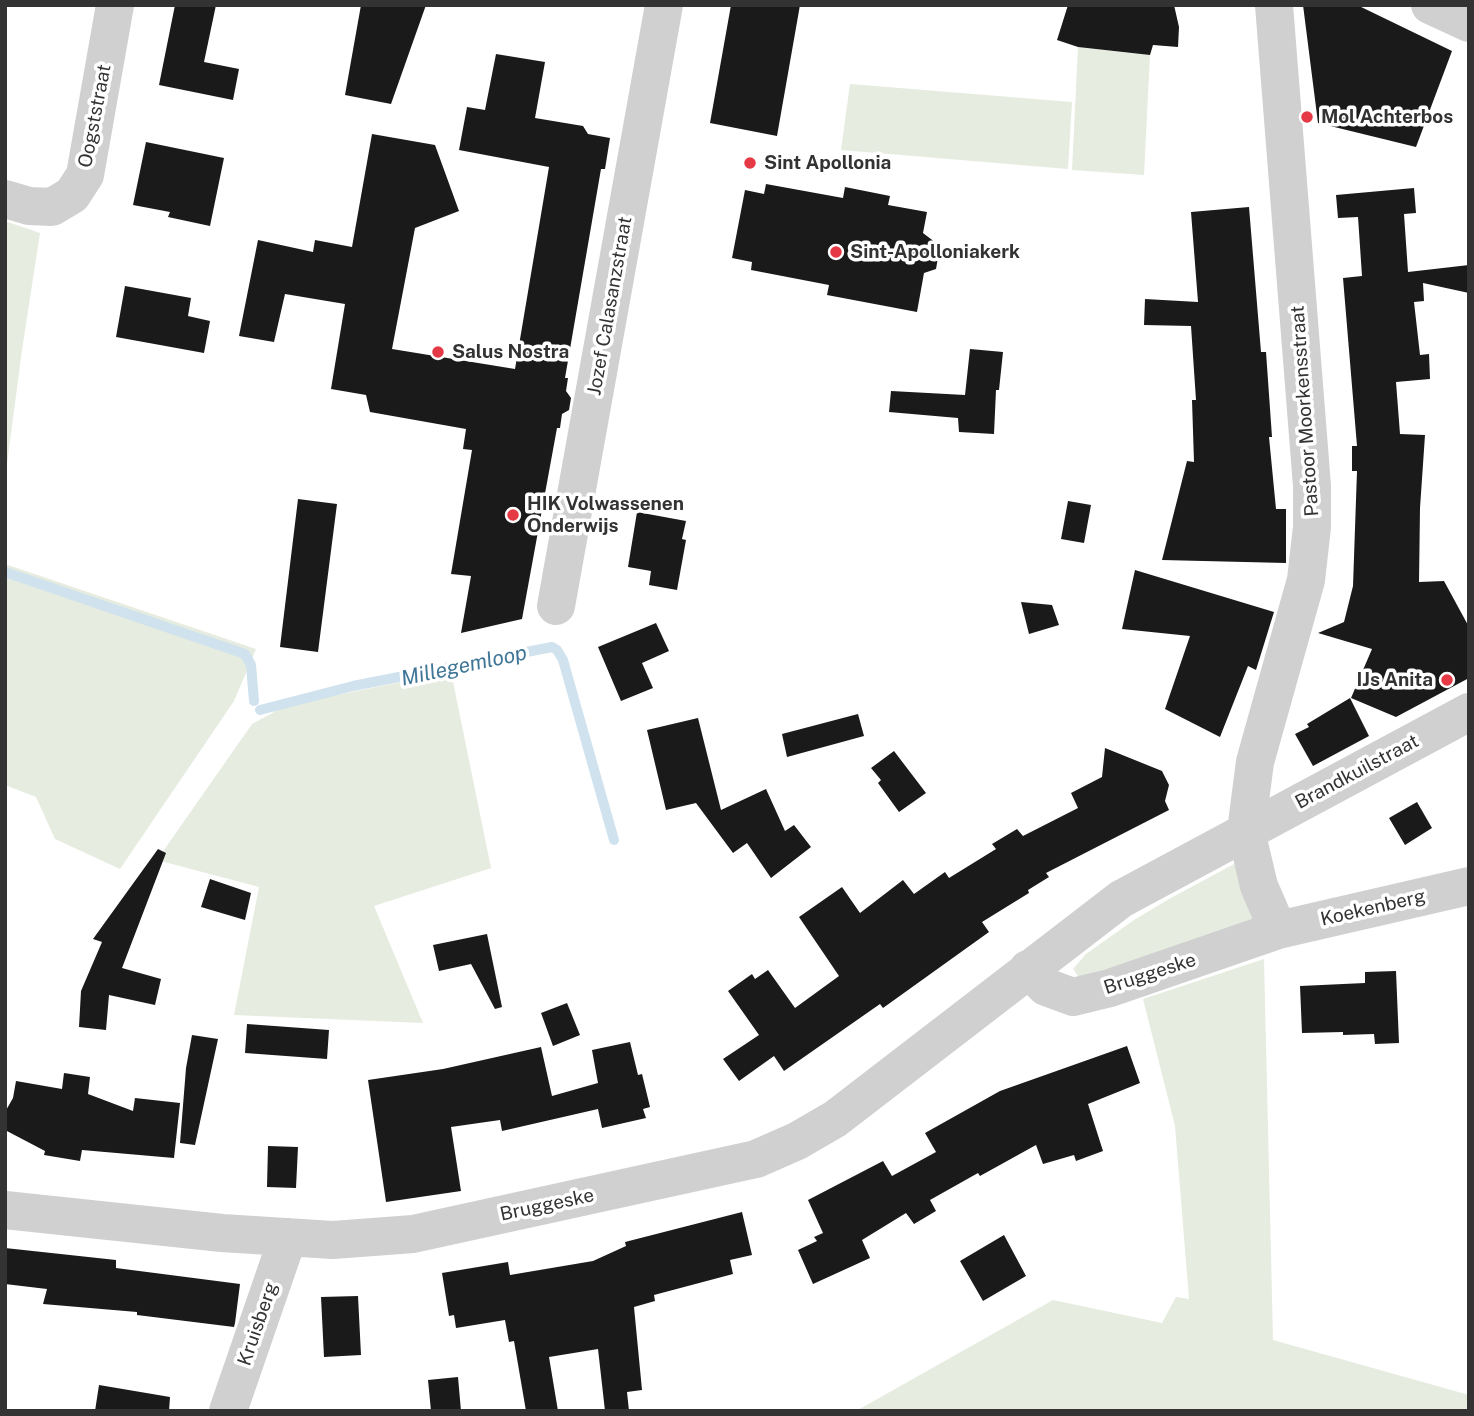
<!DOCTYPE html>
<html>
<head>
<meta charset="utf-8">
<style>
	body { margin:0 }
	#map { position:relative; width:1474px; height:1416px; overflow:hidden; background:#fff; font-family:"Public Sans",sans-serif }
	canvas { display:block }
	.frame { position:absolute; inset:0; border:7px solid #333; pointer-events:none }
</style>
</head>
<body>
<div id="map">
<canvas width="1474" height="1416"></canvas>
<div class="frame"></div>
</div>
<script>
const ctx = document.querySelector('canvas').getContext('2d');
ctx.lineJoin = 'round';
function fillPath(path, color) { ctx.fillStyle = color; ctx.fill(path, 'evenodd'); }
const shape = rows => new Path2D(rows.map(r => 'M' + r).join(''));
function strokePath(path, color, width, dash) { ctx.strokeStyle = color; ctx.lineWidth = width; ctx.lineCap = dash ? 'butt' : 'round'; ctx.setLineDash(dash || []); ctx.stroke(path); }
function label(font, color, halo, rows, align = 'center') {
  ctx.font = font + ' "Public Sans",sans-serif'; ctx.lineWidth = 7; ctx.setLineDash([]); ctx.textBaseline = 'middle'; ctx.strokeStyle = halo; ctx.fillStyle = color; for (const [text, x, y, turn = 0] of rows) {
    ctx.save(); ctx.translate(x, y); ctx.rotate((+turn || 0) * Math.PI / 180); ctx.textAlign = isNaN(turn) ? turn : align; if (halo) ctx.strokeText(text, 0, 0); ctx.fillText(text, 0, 0); ctx.restore();
  }
}
fillPath(shape([
	[1078,47,1150,55,1144,175,1072,170],
	[850,84,1072,102,1068,169,841,150],
	[5,221,40,233,22,350,5,479],
	[5,564,256,649,234,701,120,869,55,839,36,797,5,785],
	[451,672,491,868,374,906,423,1023,234,1015,259,887,157,860,252,724,287,705],
	[1234,864,1258,916,1249,921,1089,976,1078,976,1073,969,1086,954,1134,920,1169,899],
	[1264,959,1273,1340,1469,1395,1469,1411,856,1411,1053,1300,1162,1323,1176,1297,1189,1299,1175,1126,1143,999]
]), '#e6ecdf');
strokePath(shape([
	[5,572,245,654,251,665,254,701],
	[260,710,353,686,552,647,557,650,563,660,614,840]
]), '#cfe2ee', 10);
fillPath(shape([
	[175,5,216,5,204,62,239,69,233,100,159,85],
	[361,5,426,5,391,104,345,95],
	[731,5,800,5,777,136,710,123],
	[1068,5,1174,5,1179,27,1178,47,1153,45,1150,55,1078,47,1057,40],
	[1303,5,1357,5,1452,51,1416,147,1318,123],
	[496,54,545,62,535,118,583,126,588,134,610,138,605,169,601,169,565,378,568,378,566,391,571,398,569,410,562,414,560,428,557,428,522,619,461,633,471,576,451,574,472,450,463,449,466,429,370,412,366,395,331,389,345,304,285,294,274,342,239,336,258,240,313,252,315,240,352,247,372,134,435,145,459,211,415,228,392,349,515,369,549,167,459,150,467,107,485,110],
	[146,142,224,158,210,226,168,217,170,212,133,205],
	[766,184,843,198,845,187,890,196,888,205,927,212,923,233,940,246,936,269,924,273,917,312,827,295,829,285,751,270,752,262,732,258,745,190,764,194],
	[1414,188,1416,213,1404,214,1408,272,1469,265,1469,293,1423,283,1424,301,1414,302,1420,355,1429,354,1430,379,1396,382,1400,434,1425,435,1420,508,1419,582,1444,581,1469,627,1469,678,1396,717,1351,698,1372,649,1318,633,1344,622,1353,586,1357,471,1352,471,1352,446,1357,446,1343,278,1362,276,1358,217,1338,218,1336,195],
	[1249,207,1261,352,1266,352,1272,437,1269,437,1276,509,1286,509,1286,563,1162,560,1187,461,1194,462,1192,400,1196,400,1191,326,1144,325,1145,299,1198,302,1191,212],
	[125,286,191,298,188,316,210,321,204,353,116,337],
	[970,349,1003,352,999,390,996,390,994,434,959,432,958,418,889,412,891,391,965,395],
	[298,499,337,504,318,652,280,647],
	[1068,501,1091,505,1084,543,1061,539],
	[637,512,686,521,682,539,686,540,677,590,649,585,651,571,628,567],
	[1135,570,1274,612,1256,670,1248,666,1220,737,1165,709,1190,636,1122,629],
	[1021,602,1052,605,1059,625,1029,634],
	[656,623,669,651,642,663,653,688,621,701,598,647],
	[1350,698,1369,736,1313,766,1295,734,1309,727,1307,724],
	[858,714,864,736,787,757,782,734],
	[698,718,721,810,766,789,785,831,794,825,811,847,771,878,747,843,733,853,696,803,666,810,647,730],
	[1105,748,1162,771,1169,785,1165,801,1169,810,1046,873,1049,877,1028,890,1029,893,982,922,989,932,883,1008,880,1004,784,1071,774,1056,739,1081,723,1059,759,1035,728,991,752,974,755,979,768,970,795,1008,839,976,799,917,842,887,860,913,903,880,914,894,945,872,949,878,996,849,992,844,1017,829,1023,836,1078,808,1071,793,1102,777],
	[894,751,926,793,899,812,878,783,881,780,871,768],
	[1417,802,1432,828,1405,845,1389,818],
	[158,849,166,853,122,968,161,979,155,1005,109,995,106,1030,79,1027,81,991,102,942,93,939],
	[210,879,251,893,245,920,201,907],
	[487,934,502,1007,495,1009,471,964,439,971,433,945],
	[1396,971,1399,1043,1375,1044,1374,1034,1343,1035,1343,1032,1302,1033,1300,986,1365,983,1365,972],
	[567,1003,580,1035,553,1046,541,1013],
	[247,1024,329,1030,327,1059,245,1053],
	[192,1035,218,1039,195,1145,180,1143,186,1068],
	[630,1042,638,1075,642,1074,650,1107,643,1109,646,1118,602,1128,598,1109,502,1131,500,1120,451,1127,461,1191,386,1202,368,1080,443,1069,541,1047,552,1096,598,1083,592,1050],
	[1127,1046,1140,1083,1088,1104,1103,1151,1076,1161,1074,1155,1043,1164,1036,1145,980,1176,978,1173,930,1200,936,1211,914,1224,906,1213,862,1240,870,1258,813,1284,798,1250,817,1241,814,1237,823,1233,808,1200,883,1161,892,1176,936,1152,925,1133,1000,1091],
	[64,1073,90,1077,88,1094,133,1111,135,1098,180,1103,174,1158,82,1150,80,1161,44,1155,45,1151,5,1130,5,1112,13,1098,16,1081,62,1089],
	[268,1146,298,1147,296,1188,267,1187],
	[742,1212,752,1255,730,1260,733,1274,654,1295,655,1301,634,1307,642,1390,627,1392,629,1411,605,1411,598,1349,549,1357,558,1411,526,1411,514,1341,509,1342,505,1320,456,1328,454,1315,449,1316,442,1273,508,1262,510,1275,593,1261,626,1246,625,1242],
	[1004,1235,1026,1276,983,1301,960,1261],
	[5,1248,116,1260,116,1268,240,1284,235,1323,234,1327,137,1315,137,1312,43,1304,47,1289,5,1284],
	[358,1296,361,1355,324,1357,321,1297],
	[458,1377,461,1411,431,1411,428,1380],
	[99,1385,170,1397,169,1411,95,1411]
]), '#1a1a1a');
strokePath(shape([
	[1274,5,1312,486,1312,527,1306,580,1255,762,1246,831,1259,886,1278,930],
	[1430,5,1469,23],
	[5,199,29,206,52,207,72,195,85,175,115,5],
	[556,606,664,5],
	[1028,969,1046,987,1073,997,1110,988,1278,930,1469,886],
	[5,1210,222,1233,333,1240,413,1234,756,1159,797,1141,835,1119,1121,899,1469,712],
	[228,1411,288,1237]
]), '#d0d0d0', 38);
for (const [x, y, r, color] of [
	[1307,117,7,"#e63946"],
	[750,163,7,"#e63946"],
	[836,252,7,"#e63946"],
	[438,352,7,"#e63946"],
	[513,515,7,"#e63946"],
	[1447,680,7,"#e63946"]
]) { const dot = new Path2D(); dot.arc(x, y, r, 0, 2 * Math.PI); ctx.fillStyle = color; ctx.fill(dot); strokePath(dot, '#fff', 2.5); }
label('19px', '#333', '#fff', [
	["Oogststraat",95,116,-79],
	["Jozef Calasanzstraat",610,306,-80],
	["Pastoor Moorkensstraat",1305,411,-94],
	["Brandkuilstraat",1357,772,-28],
	["Koekenberg",1373,908,-13],
	["Bruggeske",1150,974,-18],
	["Bruggeske",547,1205,-12],
	["Kruisberg",258,1324,-71]
]);
label('bold 19px', '#333', '#fff', [
	["Mol Achterbos",1321,117],
	["Sint Apollonia",764,163],
	["Sint-Apolloniakerk",850,252],
	["Salus Nostra",452,352],
	["HIK Volwassenen",527,504],
	["Onderwijs",527,526],
	["IJs Anita",1433,680,"right"]
], 'left');
label('italic 21px', '#3f7597', '#fff', [
	["Millegemloop",464,666,-12]
]);
</script>
</body>
</html>
